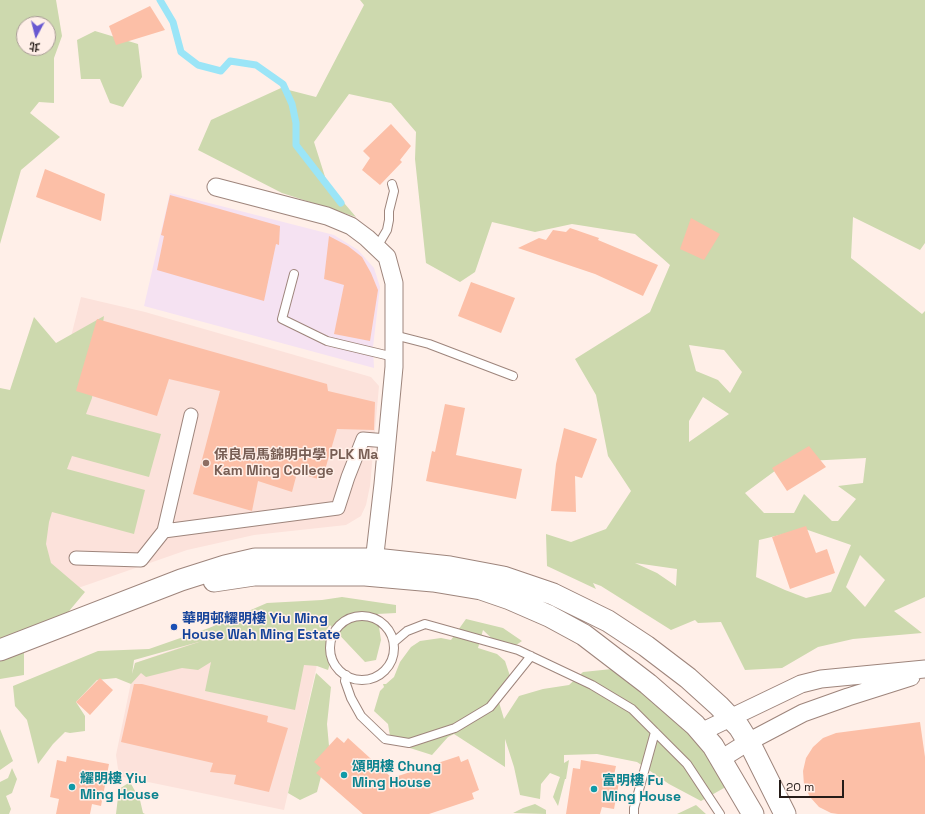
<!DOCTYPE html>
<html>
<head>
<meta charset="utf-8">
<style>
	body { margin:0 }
	#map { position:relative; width:925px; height:814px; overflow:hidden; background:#ffefe8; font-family:"Space Grotesk","Noto Sans TC",sans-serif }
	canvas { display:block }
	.north { position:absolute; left:16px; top:16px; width:40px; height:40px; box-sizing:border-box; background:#ffefe8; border:1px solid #a89b95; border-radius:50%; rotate:187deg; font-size:11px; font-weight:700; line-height:16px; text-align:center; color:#251c18 }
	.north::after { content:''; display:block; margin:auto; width:14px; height:18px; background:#6858d1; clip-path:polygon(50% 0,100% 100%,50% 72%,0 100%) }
	.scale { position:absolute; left:779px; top:780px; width:65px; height:18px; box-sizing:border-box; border:2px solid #251c18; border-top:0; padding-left:5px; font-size:12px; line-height:14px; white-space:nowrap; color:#251c18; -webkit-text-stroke:3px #ffefe8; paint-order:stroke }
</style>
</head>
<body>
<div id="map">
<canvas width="925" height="814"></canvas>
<div class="north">北</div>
<div class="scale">20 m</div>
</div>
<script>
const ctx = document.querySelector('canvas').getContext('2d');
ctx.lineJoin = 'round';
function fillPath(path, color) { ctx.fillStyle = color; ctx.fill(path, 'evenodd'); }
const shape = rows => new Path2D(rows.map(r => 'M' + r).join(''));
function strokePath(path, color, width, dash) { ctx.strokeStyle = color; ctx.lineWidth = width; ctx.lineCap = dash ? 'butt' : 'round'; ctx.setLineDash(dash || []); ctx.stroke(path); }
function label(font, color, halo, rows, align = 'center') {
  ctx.font = font + ' "Space Grotesk","Noto Sans TC",sans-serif'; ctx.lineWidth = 3; ctx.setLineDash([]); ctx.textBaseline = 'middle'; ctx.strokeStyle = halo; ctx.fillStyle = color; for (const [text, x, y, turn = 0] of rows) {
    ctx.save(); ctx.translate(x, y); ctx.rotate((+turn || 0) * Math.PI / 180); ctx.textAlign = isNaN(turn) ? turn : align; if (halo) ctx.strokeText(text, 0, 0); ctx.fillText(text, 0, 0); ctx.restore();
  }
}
fillPath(shape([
	[170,193,334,235,358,250,374,268,380,287,373,347,374,368,144,306]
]), '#f5e2f2');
fillPath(shape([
	[81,297,145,312,371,377,379,386,370,486,366,505,361,516,346,525,254,535,187,550,81,587,50,599,30,512,60,380],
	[219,634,319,656,284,810,119,776,116,755,135,663]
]), '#fce2db');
fillPath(shape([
	[0,0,56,0,62,36,54,58,54,103,39,102,30,113,60,137,21,170,0,244],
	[24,24,48,24,48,48,24,48],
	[360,0,925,0,925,243,920,250,853,217,851,258,922,314,925,311,925,597,894,611,922,633,853,639,818,647,782,668,745,670,721,622,698,623,695,620,671,630,601,586,593,583,596,589,547,566,546,534,571,542,606,529,631,491,608,456,596,395,575,359,650,312,670,265,635,234,572,224,535,232,492,222,475,272,460,282,426,263,415,159,416,132,391,103,349,94,314,142,327,183,356,217,282,193,198,150,211,120,281,88,316,97,364,5],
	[689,345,724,350,742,372,730,393,718,380,696,371],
	[703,397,729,414,689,442,689,421],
	[866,458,863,483,838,486,856,499,838,521,832,521,804,494,794,513,764,513,745,493,787,462],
	[805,529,851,545,831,592,806,598,785,590,756,577,759,540],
	[860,555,885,580,865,607,846,587],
	[635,563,677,569,676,586,657,573],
	[95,31,138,44,142,77,123,107,110,103,100,79,81,79,77,40],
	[104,316,92,398,86,414,161,434,149,477,72,456,67,469,145,490,134,534,52,512,49,522,46,544,51,563,85,592,54,629,24,641,24,675,0,679,0,388,10,390,34,317,56,343],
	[342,597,396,605,396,613,377,614,381,640,376,660,365,662,330,625,325,632,335,647,328,670,317,666,304,665,295,710,205,691,211,662,198,670,182,668,146,677,141,673,131,684,116,678,97,680,76,702,85,716,85,731,70,733,65,732,53,744,38,764,27,720,15,706,13,686,98,651,149,649,209,628,267,603,322,600],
	[202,641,135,663,132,674,134,660],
	[466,619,503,628,522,641,506,652,483,630,478,648,497,654,505,661,511,679,498,699,504,719,519,696,543,689,569,685,583,672,612,669,695,716,731,784,701,801,669,784,637,762,597,754,564,755,564,763,569,760,566,779,565,779,558,806,553,797,560,777,550,773,541,784,540,799,520,795,514,767,505,739,505,767,454,734,448,737,432,755,391,742,388,724,374,711,380,691,384,687,383,684,386,684,394,677,400,662,411,647,420,641,441,638,451,640],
	[316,673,331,687,327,724,329,746,317,792,300,800,288,793],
	[0,729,13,761,0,770],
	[12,768,17,779,12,793,6,796,11,809,9,814,0,814,0,782,8,778],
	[130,782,140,800,143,813,145,814,116,814,119,789],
	[535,804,546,810,546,814,513,813,523,808],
	[696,805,706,814,677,814]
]), '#cdd9ae');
strokePath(shape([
	[160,0,173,22,181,52,198,65,221,71,230,61,256,65,283,84,292,104,296,123,296,145,341,203]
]), '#9be5f7', 7);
fillPath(shape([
	[150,6,165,30,116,45,109,26],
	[391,124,411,146,400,160,402,162,380,185,362,170,370,158,363,151],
	[45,169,105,194,101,221,36,197],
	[170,195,280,226,279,245,276,244,264,301,157,270,164,236,161,235],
	[691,218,720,234,704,260,680,249],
	[570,228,599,238,598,240,658,265,643,296,595,274,518,248,539,238,546,240,553,230,566,232],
	[329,236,348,246,362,257,371,273,378,290,370,341,334,334,344,285,324,279],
	[471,282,515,298,501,333,458,316],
	[97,319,327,384,328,391,375,402,374,430,337,429,322,480,297,473,292,492,258,481,252,511,193,494,220,391,169,379,157,416,76,391],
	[445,404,465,408,456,455,522,469,516,499,426,481,432,451,435,452],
	[564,428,597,439,582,478,575,476,576,512,551,511,556,464],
	[809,446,826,467,787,491,772,468],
	[806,526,816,553,827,549,835,573,790,589,772,537],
	[100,678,113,690,90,715,76,702],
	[134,684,142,684,268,716,267,722,288,728,269,792,234,784,236,775,210,772,213,763,121,742],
	[920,722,925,757,925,814,838,814,831,813,819,807,810,797,804,785,803,771,806,758,813,747,823,738,836,733],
	[337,737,344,743,348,738,392,778,459,756,461,762,468,759,479,790,472,793,474,799,429,814,363,814,316,773,321,768,314,762],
	[67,756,109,764,101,806,92,804,90,814,56,814,59,799,50,797,57,760,66,762],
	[581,760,616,766,614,775,620,777,614,809,602,807,600,814,566,814,573,768,580,769]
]), '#fcbfa7');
const service = shape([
	[377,247,387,230,389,220,389,211,394,191,392,184],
	[294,274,282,319,327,341,394,357],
	[394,335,429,344,513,376],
	'330 648a32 32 0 1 1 64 0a32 32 0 1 1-64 0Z',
	[394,642,407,631,425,624,518,650,592,685,632,709,687,764,720,814],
	[346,675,345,681,351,698,361,716,385,739,409,743,455,728,490,707,531,656],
	[634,814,634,808,655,732]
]);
const pedestrian = shape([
	[164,531,338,508,348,477,363,439,387,441],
	[76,558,141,560,164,531,191,415]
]);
const minor = shape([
	[216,187,327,216,351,226,367,238,387,257,394,283,394,367,383,484,373,571],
	[701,732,801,684,821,679,925,669],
	[721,759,748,742,803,713,848,697,911,677]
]);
const tertiary = shape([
	[214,581,254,575,365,575,433,581,481,589,510,599,549,616,584,635,648,684,695,725,713,746,753,814],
	[0,650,181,580,225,566,255,559,375,559,450,567,503,577,553,594,608,621,646,646,688,678,719,706,739,727,752,748,785,814]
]);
strokePath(service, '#9e857c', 10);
strokePath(pedestrian, '#9e857c', 15);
strokePath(minor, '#9e857c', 19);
strokePath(tertiary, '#9e857c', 23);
strokePath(service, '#fff', 8);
strokePath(pedestrian, '#fff', 13);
strokePath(minor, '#fff', 17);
strokePath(tertiary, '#fff', 21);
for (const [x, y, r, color] of [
	[206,463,4,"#8d6e63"],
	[174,627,4,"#1a4fb4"],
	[344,775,4,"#0f9aa8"],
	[72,787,4,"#0f9aa8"],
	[594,789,4,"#0f9aa8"]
]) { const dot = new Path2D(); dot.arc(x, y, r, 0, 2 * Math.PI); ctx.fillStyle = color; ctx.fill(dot); strokePath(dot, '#ffefe8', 1.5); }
label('bold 14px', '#785e54', '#ffefe8', [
	["保良局馬錦明中學 PLK Ma",214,455],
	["Kam Ming College",214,471]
], 'left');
label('bold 14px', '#164399', '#ffefe8', [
	["華明邨耀明樓 Yiu Ming",182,619],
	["House Wah Ming Estate",182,635]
], 'left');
label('bold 14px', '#0d838f', '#ffefe8', [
	["頌明樓 Chung",352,767],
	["Ming House",352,783],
	["耀明樓 Yiu",80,779],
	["Ming House",80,795],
	["富明樓 Fu",602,781],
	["Ming House",602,797]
], 'left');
</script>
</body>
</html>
